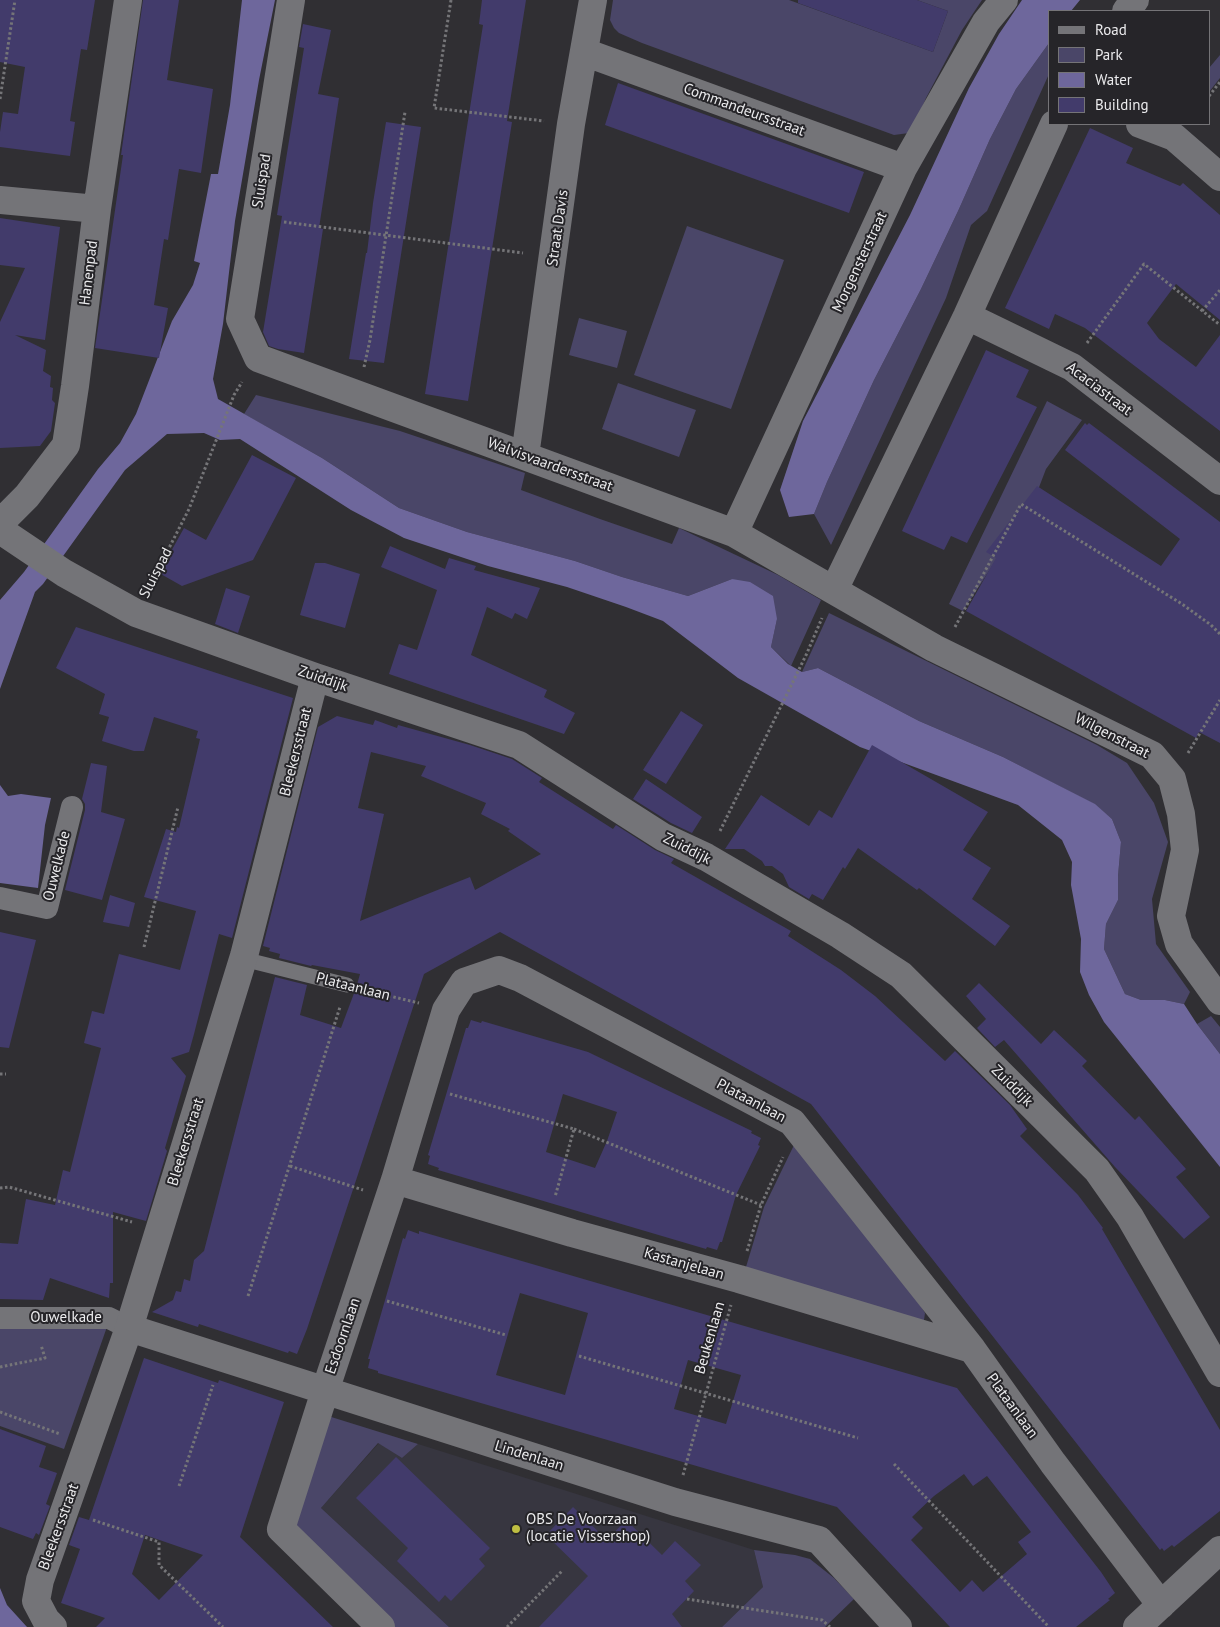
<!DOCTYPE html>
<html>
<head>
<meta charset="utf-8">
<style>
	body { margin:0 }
	#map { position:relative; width:1220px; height:1627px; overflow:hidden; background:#302f33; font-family:"PT Sans",sans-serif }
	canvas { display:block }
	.legend { position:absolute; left:1048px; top:10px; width:162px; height:115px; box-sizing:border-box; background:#262529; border:1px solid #757477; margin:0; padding:6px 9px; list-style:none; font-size:15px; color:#ebebed }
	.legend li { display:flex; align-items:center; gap:10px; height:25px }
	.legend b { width:25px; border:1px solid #757477 }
</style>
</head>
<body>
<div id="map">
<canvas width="1220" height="1627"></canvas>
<ul class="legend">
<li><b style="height:6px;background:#747478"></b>Road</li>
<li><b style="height:14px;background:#4a4668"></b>Park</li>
<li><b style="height:14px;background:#6e679c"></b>Water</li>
<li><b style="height:14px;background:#423b6b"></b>Building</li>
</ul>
</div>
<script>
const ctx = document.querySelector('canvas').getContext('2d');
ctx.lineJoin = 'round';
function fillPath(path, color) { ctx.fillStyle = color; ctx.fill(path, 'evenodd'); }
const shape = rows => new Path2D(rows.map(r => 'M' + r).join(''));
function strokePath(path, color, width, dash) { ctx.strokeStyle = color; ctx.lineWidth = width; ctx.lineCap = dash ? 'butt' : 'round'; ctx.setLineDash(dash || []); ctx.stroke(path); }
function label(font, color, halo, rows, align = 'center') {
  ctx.font = font + ' "PT Sans",sans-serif'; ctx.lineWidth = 4; ctx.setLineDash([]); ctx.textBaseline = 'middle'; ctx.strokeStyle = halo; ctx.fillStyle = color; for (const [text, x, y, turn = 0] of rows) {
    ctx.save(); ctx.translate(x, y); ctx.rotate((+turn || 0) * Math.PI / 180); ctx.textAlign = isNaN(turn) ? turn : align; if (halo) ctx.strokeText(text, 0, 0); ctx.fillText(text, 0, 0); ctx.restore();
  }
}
fillPath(shape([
	[379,1443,402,1458,418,1444,754,1550,763,1587,722,1627,449,1627,321,1508]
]), '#373640');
fillPath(shape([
	[613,0,789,0,933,52,948,11,917,0,982,0,962,30,926,98,914,127,909,133,894,135,642,43,619,33,614,28,610,20],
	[1049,43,1049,74,987,211,971,225,946,298,831,545,814,514,827,482,874,380,921,289,959,209,990,139,1016,89],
	[1220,55,1220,78,1209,92,1209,68],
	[687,226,784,260,731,409,634,375],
	[579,318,627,331,617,368,569,355],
	[618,383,696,410,679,457,602,429],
	[256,395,400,431,525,473,521,490,600,519,672,544,679,528,778,575,821,600,791,666,771,647,777,619,732,579,688,596,622,577,575,561,467,532,399,508,322,458,244,414],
	[1047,401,1082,420,1046,469,1033,503,963,611,949,604],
	[829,613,1097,745,1127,763,1154,803,1168,842,1152,899,1156,944,1190,992,1184,1004,1165,1000,1141,1000,1125,994,1104,949,1106,924,1118,900,1118,876,1121,842,1112,819,1094,804,1003,757,919,721,818,668,802,672],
	[1211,1016,1220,1027,1220,1054,1197,1024],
	[795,1143,920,1305,925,1313,924,1320,919,1326,743,1277,764,1207],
	[108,1324,64,1449,0,1426,0,1326],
	[328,1416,418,1444,402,1458,378,1443,321,1508,449,1627,391,1627,289,1529],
	[754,1550,795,1555,810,1559,834,1578,854,1599,825,1627,722,1627,763,1587]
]), '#4a4668');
fillPath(shape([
	[242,0,275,0,259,80,235,221,223,324,213,379,218,399,322,458,399,508,467,532,575,561,622,577,688,596,732,579,750,582,773,596,777,619,771,647,788,664,802,672,818,668,919,721,1003,757,1095,804,1112,819,1121,842,1118,876,1118,900,1106,924,1104,949,1125,994,1141,1000,1165,1000,1184,1004,1197,1024,1220,1054,1220,1167,1104,1022,1089,995,1080,972,1081,939,1071,885,1072,862,1062,840,1018,805,860,747,738,678,663,621,626,607,567,587,488,566,404,538,351,510,240,439,220,440,204,433,167,434,125,470,43,584,35,592,0,689,0,600,24,572,98,469,120,443,136,414,172,321,193,285,200,263,194,261,211,174,218,174,230,105],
	[1022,0,1080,0,1071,11,1049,11,1049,43,1016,89,990,139,959,209,921,289,874,380,827,482,814,514,789,517,780,490,803,421,910,215,969,88,999,34],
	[0,785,8,796,21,794,51,798,45,825,38,888,0,883],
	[0,1588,7,1605,27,1627,0,1627]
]), '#6e679c');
fillPath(shape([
	[0,0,95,0,87,50,81,49,70,121,75,122,70,156,0,147,0,132,3,112,18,114,25,67,0,62],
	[143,0,179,0,167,80,213,89,201,173,179,169,168,240,164,239,154,305,168,308,159,358,95,348,123,155,121,155],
	[482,0,526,0,507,121,512,122,468,401,425,394,483,25,479,24],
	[798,0,917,0,948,11,933,52,798,3],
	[303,24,331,30,318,94,339,98,319,228,323,229,304,353,278,349,269,346,263,332,282,216,277,215,304,48,299,47],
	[618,83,864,172,849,213,605,125],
	[386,122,421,127,384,363,349,359,366,253,367,253,373,203],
	[1090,128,1133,148,1126,163,1180,186,1183,183,1220,215,1220,320,1176,284,1147,323,1159,339,1196,367,1220,335,1220,431,1085,328,1055,314,1049,329,1005,308],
	[0,218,60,227,45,340,15,335,46,350,43,371,51,376,50,387,53,388,52,400,55,403,51,431,40,446,0,448,0,322,25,268,0,265],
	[986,350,1029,370,1016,397,1037,407,967,543,951,536,944,550,902,531],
	[1085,423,1087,425,1089,423,1220,522,1220,743,1199,732,1196,738,966,611,996,558,986,552,1037,486,1161,566,1180,539,1065,450],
	[252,455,296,478,253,560,182,586,159,573,184,528,206,540],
	[390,546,445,569,449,558,476,566,474,570,540,588,527,619,515,613,512,619,487,607,471,655,547,690,544,697,575,713,564,734,389,674,399,644,417,650,437,590,381,567],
	[315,563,325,563,360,574,345,628,300,615],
	[226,588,250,596,238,633,215,624],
	[76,627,293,698,232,938,219,934,194,1034,189,1052,171,1058,186,1076,165,1148,167,1151,146,1221,113,1212,113,1283,110,1283,109,1298,50,1278,43,1300,0,1299,0,1243,18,1244,26,1199,55,1205,63,1170,70,1172,101,1048,84,1043,92,1011,104,1014,119,954,180,970,196,911,144,897,166,829,176,832,177,827,179,828,200,739,196,738,198,731,154,717,144,751,134,751,102,741,109,717,99,714,105,694,56,668],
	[681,711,703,725,666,784,643,770],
	[337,716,373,725,375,720,397,728,398,725,470,745,512,759,542,778,539,782,613,829,616,825,655,850,674,859,671,863,791,931,788,936,841,970,875,996,945,1061,955,1051,1010,1105,1027,1129,1020,1136,1078,1195,1103,1228,1102,1229,1220,1430,1220,1511,1174,1547,1172,1545,1164,1551,1162,1548,1160,1550,811,1104,500,932,424,974,307,1329,297,1354,289,1351,288,1353,199,1324,198,1327,152,1312,173,1300,176,1291,181,1292,184,1279,190,1281,194,1260,204,1251,275,977,307,985,300,1015,341,1028,356,988,360,974,312,965,311,966,279,958,280,954,269,951,270,948,263,946,318,727],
	[371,752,426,766,421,776,486,803,481,814,510,829,508,831,541,854,475,890,470,877,360,921,384,814,358,808],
	[872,745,988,812,963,850,991,868,972,899,1010,926,995,946,919,888,917,890,858,848,845,869,843,867,823,900,812,894,809,899,789,887,783,874,772,866,765,866,762,861,744,849,725,849,761,795,809,826,819,810,832,818],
	[91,763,107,766,101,812,125,819,102,900,65,890,85,810,85,804,82,799],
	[646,779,702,817,692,833,671,823,633,799],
	[110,895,135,903,129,927,103,922],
	[0,932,36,940,9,1048,0,1047],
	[979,983,1041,1044,1054,1030,1087,1061,1082,1066,1135,1120,1139,1116,1186,1169,1176,1177,1210,1217,1184,1239,1115,1167,1004,1040,995,1047,977,1028,986,1019,966,996],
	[471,1020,481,1023,482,1021,588,1052,752,1131,751,1133,761,1138,758,1145,760,1146,736,1195,722,1242,720,1242,717,1250,707,1247,706,1249,540,1200,438,1170,439,1168,428,1164,430,1156,428,1155,466,1028,468,1028],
	[563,1094,617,1112,607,1141,595,1168,546,1152],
	[408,1230,419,1234,419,1231,957,1388,1101,1572,1115,1593,1108,1599,1110,1600,1076,1627,950,1627,837,1507,378,1373,378,1371,368,1368,370,1359,368,1359,403,1238,405,1239],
	[520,1293,588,1313,565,1395,496,1375],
	[688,1360,741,1375,726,1424,674,1409],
	[964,1474,973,1486,987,1476,1031,1532,1018,1542,1027,1554,983,1592,972,1580,960,1592,911,1540,923,1528,912,1517,934,1496],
	[144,1358,218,1383,219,1380,284,1402,240,1537,333,1627,96,1627,105,1618,61,1603,80,1549,69,1545,79,1517,89,1520],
	[145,1535,203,1555,159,1600,132,1574],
	[0,1429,46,1446,39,1467,57,1473,46,1504,50,1506,39,1535,36,1533,33,1539,0,1527],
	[396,1457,490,1548,479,1559,485,1566,451,1601,445,1595,439,1602,397,1561,408,1548,356,1498],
	[573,1507,607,1540,626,1520,662,1555,675,1541,701,1565,685,1581,694,1591,672,1614,682,1627,539,1627,588,1576,546,1535]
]), '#423b6b');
strokePath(shape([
	[451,0,434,108,544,121],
	[1209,96,1220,82],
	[0,99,15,0],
	[284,222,523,253],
	[1202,311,1220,290],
	[1087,343,1144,264,1220,325],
	[364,367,370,340,405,112],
	[149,587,189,509,234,395,242,382],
	[955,627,1021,504,1182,604,1211,625,1220,634],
	[1188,753,1220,700],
	[720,831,807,653,822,618],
	[144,947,178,807],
	[369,991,419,1003],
	[0,1074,6,1074],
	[450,1094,574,1129,555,1197],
	[574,1129,761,1205],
	[290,1166,363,1190],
	[0,1188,9,1187,132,1222],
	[747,1251,761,1205,783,1157],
	[248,1296,340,1007],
	[387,1301,506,1335],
	[579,1356,858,1438],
	[0,1367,45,1358,41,1345],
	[0,1412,60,1434],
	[894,1464,1049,1627],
	[683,1475,731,1305],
	[179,1486,213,1385],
	[93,1520,159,1542,159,1565,223,1627],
	[687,1599,822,1620,830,1627],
	[507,1627,562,1571]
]), '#757578', 3, [2.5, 2.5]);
strokePath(shape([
	[243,959,347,985]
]), '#747478', 15);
strokePath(shape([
	[0,898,47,908,72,807],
	[0,1318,109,1318,129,1328]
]), '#747478', 22);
strokePath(shape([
	[291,0,240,319,258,358,734,533,934,648,1152,755,1172,779,1181,814,1185,850,1171,916,1179,944,1220,1001],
	[1126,11,1135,0],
	[584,52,903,168],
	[1140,124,1174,137,1220,177],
	[0,200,97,209],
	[967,316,1072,367,1220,481],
	[525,456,571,124,593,0],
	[0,523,27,496,66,445,75,386,97,209,128,0],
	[0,530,64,573,136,613,315,677,519,745,663,837,706,857,840,935,901,975,1097,1170,1130,1217,1220,1373],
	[734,533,903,168,986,22,1004,0],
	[834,590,967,316,1054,124],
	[395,1180,572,1233,739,1279,972,1349],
	[129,1328,675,1502,819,1540,898,1627],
	[53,1627,46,1620,36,1601,40,1580,129,1328,244,956,315,677],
	[381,1627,281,1529,325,1391,395,1180,446,1010,464,982,499,970,520,978,792,1122,972,1349,1053,1463,1161,1605],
	[1137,1627,1220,1550]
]), '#747478', 28);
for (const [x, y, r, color] of [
	[516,1529,5,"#bebe42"]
]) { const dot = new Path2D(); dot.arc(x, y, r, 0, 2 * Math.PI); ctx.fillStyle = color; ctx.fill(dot); strokePath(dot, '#262529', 2); }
label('15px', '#ebebed', '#262529', [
	["Commandeursstraat",744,110,20],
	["Sluispad",262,181,-81],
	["Straat Davis",558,228,-82],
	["Morgensterstraat",860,262,-65],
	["Hanenpad",89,273,-83],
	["Acaciastraat",1099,389,37],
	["Walvisvaardersstraat",550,465,20],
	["Sluispad",156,573,-63],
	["Zuiddijk",323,679,19],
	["Wilgenstraat",1112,736,27],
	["Bleekersstraat",296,752,-76],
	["Zuiddijk",687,849,27],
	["Ouwelkade",57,866,-76],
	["Plataanlaan",353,987,14],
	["Zuiddijk",1012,1086,45],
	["Plataanlaan",751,1101,28],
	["Bleekersstraat",186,1142,-73],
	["Kastanjelaan",684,1264,16],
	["Ouwelkade",66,1318],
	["Esdoornlaan",343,1336,-71],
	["Beukenlaan",710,1338,-74],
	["Plataanlaan",1012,1406,54],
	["Lindenlaan",529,1456,17],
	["Bleekersstraat",59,1527,-70]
]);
label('15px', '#ebebed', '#262529', [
	["OBS De Voorzaan",526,1520],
	["(locatie Vissershop)",526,1537]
], 'left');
</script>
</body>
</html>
